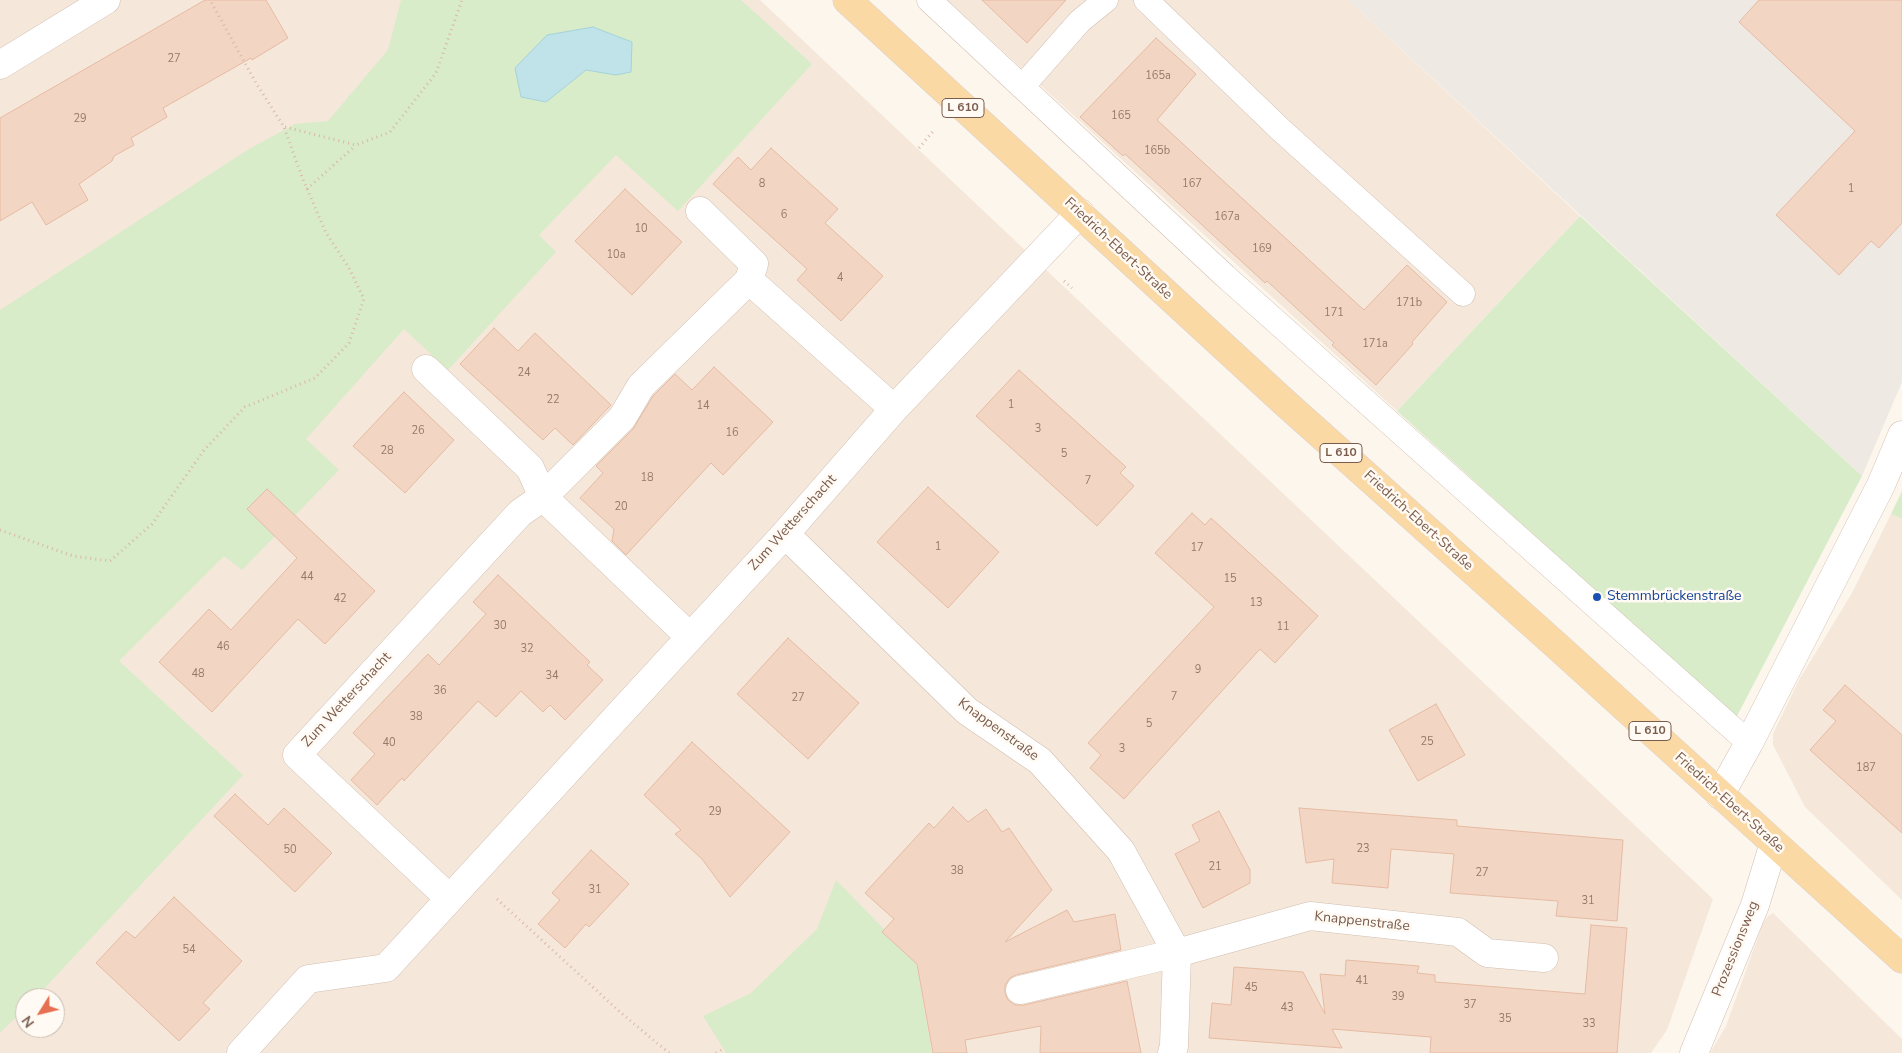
<!DOCTYPE html>
<html>
<head>
<meta charset="utf-8">
<style>
	body { margin:0 }
	#map { position:relative; width:1902px; height:1053px; overflow:hidden; background:#fdf6ec; font-family:"Nunito Sans",sans-serif }
	canvas { display:block }
	.north { position:absolute; left:15px; top:988px; width:50px; height:50px; box-sizing:border-box; background:#fffaf3; border:1px solid #cabbb1; border-radius:50%; rotate:234deg; font-size:14px; font-weight:700; line-height:20px; text-align:center; color:#7a5c4d }
	.north::after { content:''; display:block; margin:auto; width:18px; height:22px; background:#e76f51; clip-path:polygon(50% 0,100% 100%,50% 72%,0 100%) }
</style>
</head>
<body>
<div id="map">
<canvas width="1902" height="1053"></canvas>
<div class="north">N</div>
</div>
<script>
const ctx = document.querySelector('canvas').getContext('2d');
ctx.lineJoin = 'round';
function fillPath(path, color) { ctx.fillStyle = color; ctx.fill(path, 'evenodd'); }
const shape = rows => new Path2D(rows.map(r => 'M' + r).join(''));
function strokePath(path, color, width, dash) { ctx.strokeStyle = color; ctx.lineWidth = width; ctx.lineCap = dash ? 'butt' : 'round'; ctx.setLineDash(dash || []); ctx.stroke(path); }
function label(font, color, halo, rows, align = 'center') {
  ctx.font = font + ' "Nunito Sans",sans-serif'; ctx.lineWidth = 5; ctx.setLineDash([]); ctx.textBaseline = 'middle'; ctx.strokeStyle = halo; ctx.fillStyle = color; for (const [text, x, y, turn = 0] of rows) {
    ctx.save(); ctx.translate(x, y); ctx.rotate((+turn || 0) * Math.PI / 180); ctx.textAlign = isNaN(turn) ? turn : align; if (halo) ctx.strokeText(text, 0, 0); ctx.fillText(text, 0, 0); ctx.restore();
  }
}
fillPath(shape([
	[0,0,760,0,1713,899,1667,1030,1651,1053,0,1053],
	[25,998,55,998,55,1028,25,1028],
	[947,0,1348,0,1580,216,1397,411],
	[1891,514,1902,519,1902,900,1805,807,1773,745,1773,734,1799,680,1852,593],
	[1773,913,1902,1039,1902,1053,1710,1053,1726,1026,1763,923,1768,916]
]), '#f5e8da');
fillPath(shape([
	[1348,0,1902,0,1902,382,1862,476]
]), '#efe9e4');
fillPath(shape([
	[401,0,741,0,812,64,678,211,616,155,539,235,556,252,448,370,404,329,306,439,339,470,242,570,224,556,119,661,243,775,42,991,35,998,25,998,25,1008,0,1033,0,310,249,149,295,124,328,121,388,50],
	[1580,216,1862,476,1736,718,1397,411],
	[1902,491,1902,519,1891,514],
	[836,880,916,962,932,1053,726,1053,703,1016,751,993,817,929]
]), '#d8ecc9');
const water = shape([
	[593,27,632,42,631,72,616,75,586,70,546,102,521,97,515,68,547,35,593,27]
]);
fillPath(water, '#bfe3e8');
strokePath(water, '#a5d3da', 1);
const building = shape([
	[205,0,266,0,288,38,252,60,251,58,163,108,167,117,131,138,134,145,114,156,112,161,79,184,88,200,46,225,32,202,0,221,0,118,205,0],
	[982,0,1066,0,1027,43,982,0],
	[1759,0,1902,0,1902,223,1879,248,1871,241,1839,275,1776,215,1855,131,1739,22,1759,0],
	[1156,38,1196,74,1157,120,1331,280,1364,310,1407,265,1447,302,1412,342,1413,344,1376,385,1332,345,1334,343,1267,281,1265,283,1125,154,1123,156,1080,117,1156,38],
	[771,148,838,209,825,223,883,276,841,321,797,280,807,269,713,184,738,157,751,170,771,148],
	[625,189,682,242,632,295,575,241,625,189],
	[494,328,518,351,535,333,611,405,573,445,555,428,543,440,460,364,494,328],
	[714,367,773,422,723,475,711,463,626,555,612,541,614,529,580,498,603,473,596,466,633,429,653,396,675,374,692,390,714,367],
	[1019,370,1126,467,1120,473,1134,486,1097,526,976,416,1019,370],
	[404,392,454,440,405,493,353,446,404,392],
	[928,487,999,552,948,608,877,542,928,487],
	[267,489,375,591,325,644,298,619,212,712,159,662,209,609,231,630,297,558,247,509,267,489],
	[1192,513,1205,525,1211,518,1318,616,1275,663,1260,649,1124,799,1090,768,1101,755,1088,743,1214,607,1155,553,1192,513],
	[498,575,590,662,587,665,603,680,565,720,550,705,543,712,521,691,496,717,478,701,404,781,402,778,377,805,351,780,375,754,353,733,428,654,439,665,486,614,473,602,498,575],
	[788,638,859,703,808,759,737,694,788,638],
	[1845,685,1902,735,1902,833,1810,750,1836,721,1823,710,1845,685],
	[1436,704,1465,755,1418,781,1389,730,1436,704],
	[692,742,790,832,730,897,702,859,675,834,681,830,644,795,692,742],
	[235,794,268,825,284,808,332,853,295,892,214,816,235,794],
	[953,807,968,822,986,809,1002,832,1009,828,1052,890,1005,942,1067,910,1074,922,1115,914,1121,950,1016,975,1010,978,1005,985,1005,993,1008,1000,1015,1005,1024,1005,1127,981,1141,1053,1040,1053,1041,1026,965,1040,967,1053,933,1053,917,964,882,932,894,919,865,893,929,823,934,828,953,807],
	[1299,808,1457,820,1457,826,1623,840,1617,921,1556,916,1558,901,1450,893,1454,854,1391,849,1388,888,1332,883,1334,859,1306,863,1299,808],
	[1219,811,1250,870,1250,883,1203,908,1175,854,1200,841,1192,825,1219,811],
	[591,850,629,884,589,927,586,924,565,948,538,924,560,900,552,893,591,850],
	[174,897,242,961,203,1003,210,1009,179,1041,96,963,126,931,135,938,174,897],
	[1591,925,1627,928,1617,1053,1430,1053,1431,1037,1332,1029,1342,1048,1209,1038,1212,1003,1231,1005,1234,967,1303,972,1325,1014,1320,974,1345,976,1346,960,1419,966,1417,973,1435,975,1435,982,1585,994,1591,925]
]);
fillPath(building, '#f3d5c3');
strokePath(building, '#e6bba3', 1);
const service = shape([
	[929,0,1225,276,1749,743],
	[1146,0,1281,130,1463,294],
	[1022,87,1080,21,1106,0]
]);
const minor = shape([
	[0,65,106,0],
	[700,211,754,264,749,280],
	[426,369,530,468,543,497,520,513,297,755,449,898],
	[785,534,967,711,1040,761,1121,851,1177,953,1174,1046,1172,1053],
	[689,636,543,497,622,418,641,386,749,280,894,409],
	[1720,795,1749,743,1881,485,1902,435],
	[1020,990,1177,953,1310,916,1458,932,1487,953,1544,958],
	[241,1053,308,979,386,968,785,534,894,409,1080,213],
	[1694,1053,1755,905,1774,843]
]);
const primary = shape([
	[847,0,1284,402,1557,646,1902,959]
]);
strokePath(service, '#d1beb0', 25);
strokePath(minor, '#d1beb0', 29);
strokePath(primary, '#dad1cd', 29);
strokePath(shape([
	[285,127,356,145,390,132,436,73,462,0],
	[919,148,935,129],
	[307,189,355,146],
	[1064,281,1072,288],
	[0,530,73,556,110,561,152,524,204,450,245,407,315,378,349,343,364,299,349,268,326,233,302,177,284,127,256,83,210,0],
	[497,899,620,1012,669,1053],
	[716,1053,723,1049]
]), '#d9b8a5', 3, [1, 4]);
strokePath(service, '#fff', 24);
strokePath(minor, '#fff', 28);
strokePath(primary, '#fbd9a5', 28);
for (const [x, y, r, color] of [
	[1597,597,5,"#1a4fb4"]
]) { const dot = new Path2D(); dot.arc(x, y, r, 0, 2 * Math.PI); ctx.fillStyle = color; ctx.fill(dot); strokePath(dot, '#fffaf3', 2); }
label('11px', '#987a6a', null, [
	["27",174,59],
	["165a",1158,76],
	["165",1121,116],
	["29",80,119],
	["165b",1157,151],
	["8",762,184],
	["167",1192,184],
	["1",1851,189],
	["6",784,215],
	["167a",1227,217],
	["10",641,229],
	["169",1262,249],
	["10a",616,255],
	["4",840,278],
	["171b",1409,303],
	["171",1334,313],
	["171a",1375,344],
	["24",524,373],
	["22",553,400],
	["1",1011,405],
	["14",703,406],
	["3",1038,429],
	["26",418,431],
	["16",732,433],
	["28",387,451],
	["5",1064,454],
	["18",647,478],
	["7",1088,481],
	["20",621,507],
	["1",938,547],
	["17",1197,548],
	["44",307,577],
	["15",1230,579],
	["42",340,599],
	["13",1256,603],
	["30",500,626],
	["11",1283,627],
	["46",223,647],
	["32",527,649],
	["9",1198,670],
	["48",198,674],
	["34",552,676],
	["36",440,691],
	["7",1174,697],
	["27",798,698],
	["38",416,717],
	["5",1149,724],
	["25",1427,742],
	["40",389,743],
	["3",1122,749],
	["187",1866,768],
	["29",715,812],
	["23",1363,849],
	["50",290,850],
	["21",1215,867],
	["38",957,871],
	["27",1482,873],
	["31",595,890],
	["31",1588,901],
	["54",189,950],
	["41",1362,981],
	["45",1251,988],
	["39",1398,997],
	["37",1470,1005],
	["43",1287,1008],
	["35",1505,1019],
	["33",1589,1024]
]);
for (const [x, y, w] of [
	[963,108,42],
	[1341,453,42],
	[1650,731,42]
]) { const box = new Path2D(); box.roundRect(x - w / 2, y - 9.5, w, 19, 4); ctx.fillStyle = '#fffaf3'; ctx.fill(box); strokePath(box, '#7a5c4d', 1); }
label('bold 12px', '#7a5c4d', null, [
	["L 610",963,108],
	["L 610",1341,453],
	["L 610",1650,731]
]);
label('14px', '#7a5c4d', '#fffaf3', [
	["Friedrich-Ebert-Straße",1118,249,43],
	["Friedrich-Ebert-Straße",1418,521,42],
	["Zum Wetterschacht",793,523,-48],
	["Zum Wetterschacht",347,700,-47],
	["Knappenstraße",998,730,36],
	["Friedrich-Ebert-Straße",1729,803,42],
	["Knappenstraße",1362,922,6],
	["Prozessionsweg",1736,949,-68]
]);
label('14px', '#164399', '#fffaf3', [
	["Stemmbrückenstraße",1607,597]
], 'left');
</script>
</body>
</html>
